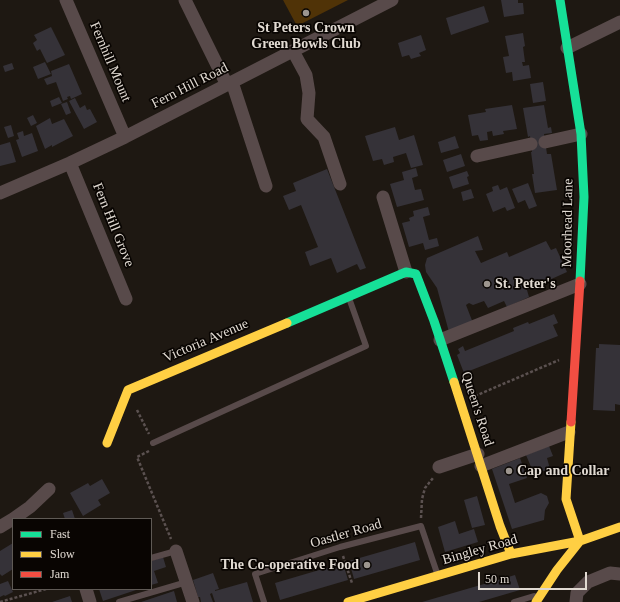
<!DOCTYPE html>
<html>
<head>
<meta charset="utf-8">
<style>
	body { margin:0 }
	#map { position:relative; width:620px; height:602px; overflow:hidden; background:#1e1812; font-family:Georgia,serif }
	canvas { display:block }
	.legend { position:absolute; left:12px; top:518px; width:140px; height:72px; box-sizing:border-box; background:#090502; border:1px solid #5f5a55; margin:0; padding:5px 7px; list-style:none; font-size:12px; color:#e1dad2 }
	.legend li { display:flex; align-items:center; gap:8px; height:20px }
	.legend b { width:20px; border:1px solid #5f5a55 }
	.scale { position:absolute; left:478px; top:572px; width:109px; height:18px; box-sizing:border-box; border:2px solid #e1dad2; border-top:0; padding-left:5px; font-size:12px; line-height:14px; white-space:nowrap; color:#e1dad2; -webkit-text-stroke:3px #090502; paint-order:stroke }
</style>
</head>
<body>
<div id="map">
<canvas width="620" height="602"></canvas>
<ul class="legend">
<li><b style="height:5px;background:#16e098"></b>Fast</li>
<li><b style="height:5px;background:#ffcf43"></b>Slow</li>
<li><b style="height:5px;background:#f24e42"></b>Jam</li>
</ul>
<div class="scale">50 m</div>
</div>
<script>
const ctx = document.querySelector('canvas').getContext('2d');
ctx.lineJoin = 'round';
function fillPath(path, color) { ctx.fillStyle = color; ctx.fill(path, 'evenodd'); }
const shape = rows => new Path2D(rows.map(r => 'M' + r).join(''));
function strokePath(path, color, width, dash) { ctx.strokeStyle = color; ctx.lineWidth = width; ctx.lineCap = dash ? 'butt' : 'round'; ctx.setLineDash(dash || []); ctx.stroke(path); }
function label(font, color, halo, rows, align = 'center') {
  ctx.font = font + ' Georgia,serif'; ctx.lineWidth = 3.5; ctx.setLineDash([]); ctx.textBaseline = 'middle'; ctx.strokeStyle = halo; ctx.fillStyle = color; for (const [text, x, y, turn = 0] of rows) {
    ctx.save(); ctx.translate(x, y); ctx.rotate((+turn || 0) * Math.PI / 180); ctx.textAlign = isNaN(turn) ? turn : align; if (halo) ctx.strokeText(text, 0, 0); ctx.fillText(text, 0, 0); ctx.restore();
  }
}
fillPath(shape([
	[283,0,348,0,297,26]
]), '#503307');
fillPath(shape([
	[501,0,518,0,518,3,523,3,524,14,504,17],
	[484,6,489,22,451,35,446,18],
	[51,27,65,55,47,63,40,49,37,51,33,43,37,40,34,35],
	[523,33,525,46,523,47,525,62,522,62,523,66,529,65,531,78,513,81,512,72,506,73,503,57,509,56,505,36],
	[421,35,426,50,419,53,421,56,411,59,409,55,402,57,398,43],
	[45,62,51,74,38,79,33,67],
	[12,63,14,69,5,72,3,66],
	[69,64,82,94,71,99,70,96,67,97,68,99,63,101,56,82,47,85,44,79,52,76,51,71],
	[543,82,546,101,533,103,530,84],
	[59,97,62,103,52,107,50,101],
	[75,98,80,108,85,105,87,110,90,109,97,122,84,129,69,101],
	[67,102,71,113,66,115,61,104],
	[512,105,517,129,503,131,504,134,493,136,492,131,487,132,488,140,480,141,478,135,472,136,468,115,486,112,485,109],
	[544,105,548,128,551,127,552,133,544,134,547,154,551,154,557,190,535,193,532,174,534,174,531,152,532,152,530,136,528,137,523,108],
	[33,115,37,123,31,126,27,118],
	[50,118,52,124,64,119,73,136,52,147,52,145,45,149,36,126],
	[11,125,14,136,8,138,4,127],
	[395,127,399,140,414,135,423,165,411,168,406,153,393,157,394,162,384,165,382,159,373,161,365,136],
	[23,131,24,136,32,133,38,151,22,157,16,140,19,139,17,133],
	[455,136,459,148,441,153,438,142],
	[10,142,16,162,0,166,0,145],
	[461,154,465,166,447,172,443,160],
	[416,168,418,176,412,178,415,190,421,189,424,200,397,207,390,184,404,180,402,172],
	[327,169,366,268,360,270,357,264,337,273,331,258,310,266,305,252,318,247,301,205,289,210,283,196,296,191,293,183],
	[467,171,469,176,467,177,469,184,453,189,449,177],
	[528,183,537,206,529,209,525,200,518,203,512,189],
	[498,185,500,190,507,187,515,208,507,211,505,207,493,212,486,194,493,191,492,187],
	[471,189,474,198,463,201,461,192],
	[428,207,430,215,423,217,429,240,437,238,439,246,425,250,423,243,409,247,402,223,410,221,409,218,414,216,413,211],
	[478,236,483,250,475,251,481,263,507,252,509,257,546,241,551,250,556,248,567,272,527,290,529,297,507,307,504,301,488,308,484,301,473,305,469,303,466,305,473,323,449,332,437,288,426,272,425,265,427,258],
	[554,314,558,323,553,325,558,336,464,373,457,355,460,353,458,349,463,346,465,351,514,331,513,328,528,322,529,324],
	[599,344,620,345,620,405,615,404,615,411,593,410,596,348,599,348],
	[549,446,553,456,547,458,550,469,534,474,526,455],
	[520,458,527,478,509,484,515,503,541,493,547,496,549,503,545,510,544,520,512,529,492,469],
	[102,479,110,493,98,500,101,505,83,516,70,493,88,483,90,486],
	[477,496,485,525,472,528,464,500],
	[72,510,75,519,65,519,63,513],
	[455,521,459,534,474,529,478,542,445,552,438,527],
	[415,542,420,560,354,579,349,561],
	[13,543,13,569,2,576,0,574,0,551],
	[163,557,166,567,154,571,158,583,151,585,151,561],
	[343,563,348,580,280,600,275,583],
	[213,573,219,589,215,590,215,591,247,582,253,602,215,602,212,593,210,594,213,602,201,602,200,597,198,597,193,580],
	[515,575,520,590,479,602,422,602],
	[8,581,13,592,5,596,4,595,0,597,0,584],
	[99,589,139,589,103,601],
	[174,591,177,602,141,602],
	[70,596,72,602,52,602]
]), '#353238');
strokePath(shape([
	[475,396,559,360],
	[137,410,149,434],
	[149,451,137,457,171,539],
	[421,518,422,499,425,488,433,478],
	[343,556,352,583],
	[0,602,46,589]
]), '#5b5150', 2.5, [3, 2]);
strokePath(shape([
	[153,443,366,346,349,298],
	[151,558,176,551],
	[119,602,187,582],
	[264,602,255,574,340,547,421,526,437,573],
	[514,602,534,596]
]), '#584a4a', 6);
strokePath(shape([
	[66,0,125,137],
	[185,0,227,85],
	[567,48,620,22],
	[293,51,306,75,309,93,307,119,324,137,340,184],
	[232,82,266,186],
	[545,142,581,134],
	[477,156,531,144],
	[70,163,126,299],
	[0,193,70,163,125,137,392,0],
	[383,197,406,272],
	[440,340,580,284],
	[481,466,569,432],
	[439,467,478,454],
	[13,519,30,507,49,489],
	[0,527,13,519],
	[176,551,193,602],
	[86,589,90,602],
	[576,602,577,593,588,582,610,573,620,574]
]), '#584a4a', 13);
strokePath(shape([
	[560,0,581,134,584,197,580,281],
	[287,323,406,272,416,274,434,321,454,382]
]), '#16e098', 9);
strokePath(shape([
	[454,382,500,526,511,554],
	[571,422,566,499,580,541],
	[107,443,128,390,287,323],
	[348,602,511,554,580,541,620,527],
	[536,602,557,570,580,541]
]), '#ffcf43', 9);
strokePath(shape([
	[571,422,580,281]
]), '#f24e42', 9);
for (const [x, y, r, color] of [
	[306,13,4,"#9d968f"],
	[487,284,4,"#9d968f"],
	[509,471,4,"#9d968f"],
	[367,565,4,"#9d968f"]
]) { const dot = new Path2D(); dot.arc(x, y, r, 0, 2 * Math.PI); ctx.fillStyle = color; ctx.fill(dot); strokePath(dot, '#090502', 1.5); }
label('bold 14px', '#e1dad2', '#090502', [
	["St Peters Crown",306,28,"center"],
	["Green Bowls Club",306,44,"center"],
	["St. Peter's",495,284],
	["Cap and Collar",517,471],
	["The Co-operative Food",359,565,"right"]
], 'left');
label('14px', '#e1dad2', '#090502', [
	["Fernhill Mount",110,62,67],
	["Fern Hill Road",190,86,-27],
	["Moorhead Lane",568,223,-89],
	["Fern Hill Grove",113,225,68],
	["Victoria Avenue",206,341,-23],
	["Queen's Road",477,409,72],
	["Oastler Road",346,534,-16],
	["Bingley Road",480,550,-16]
]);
</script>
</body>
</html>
